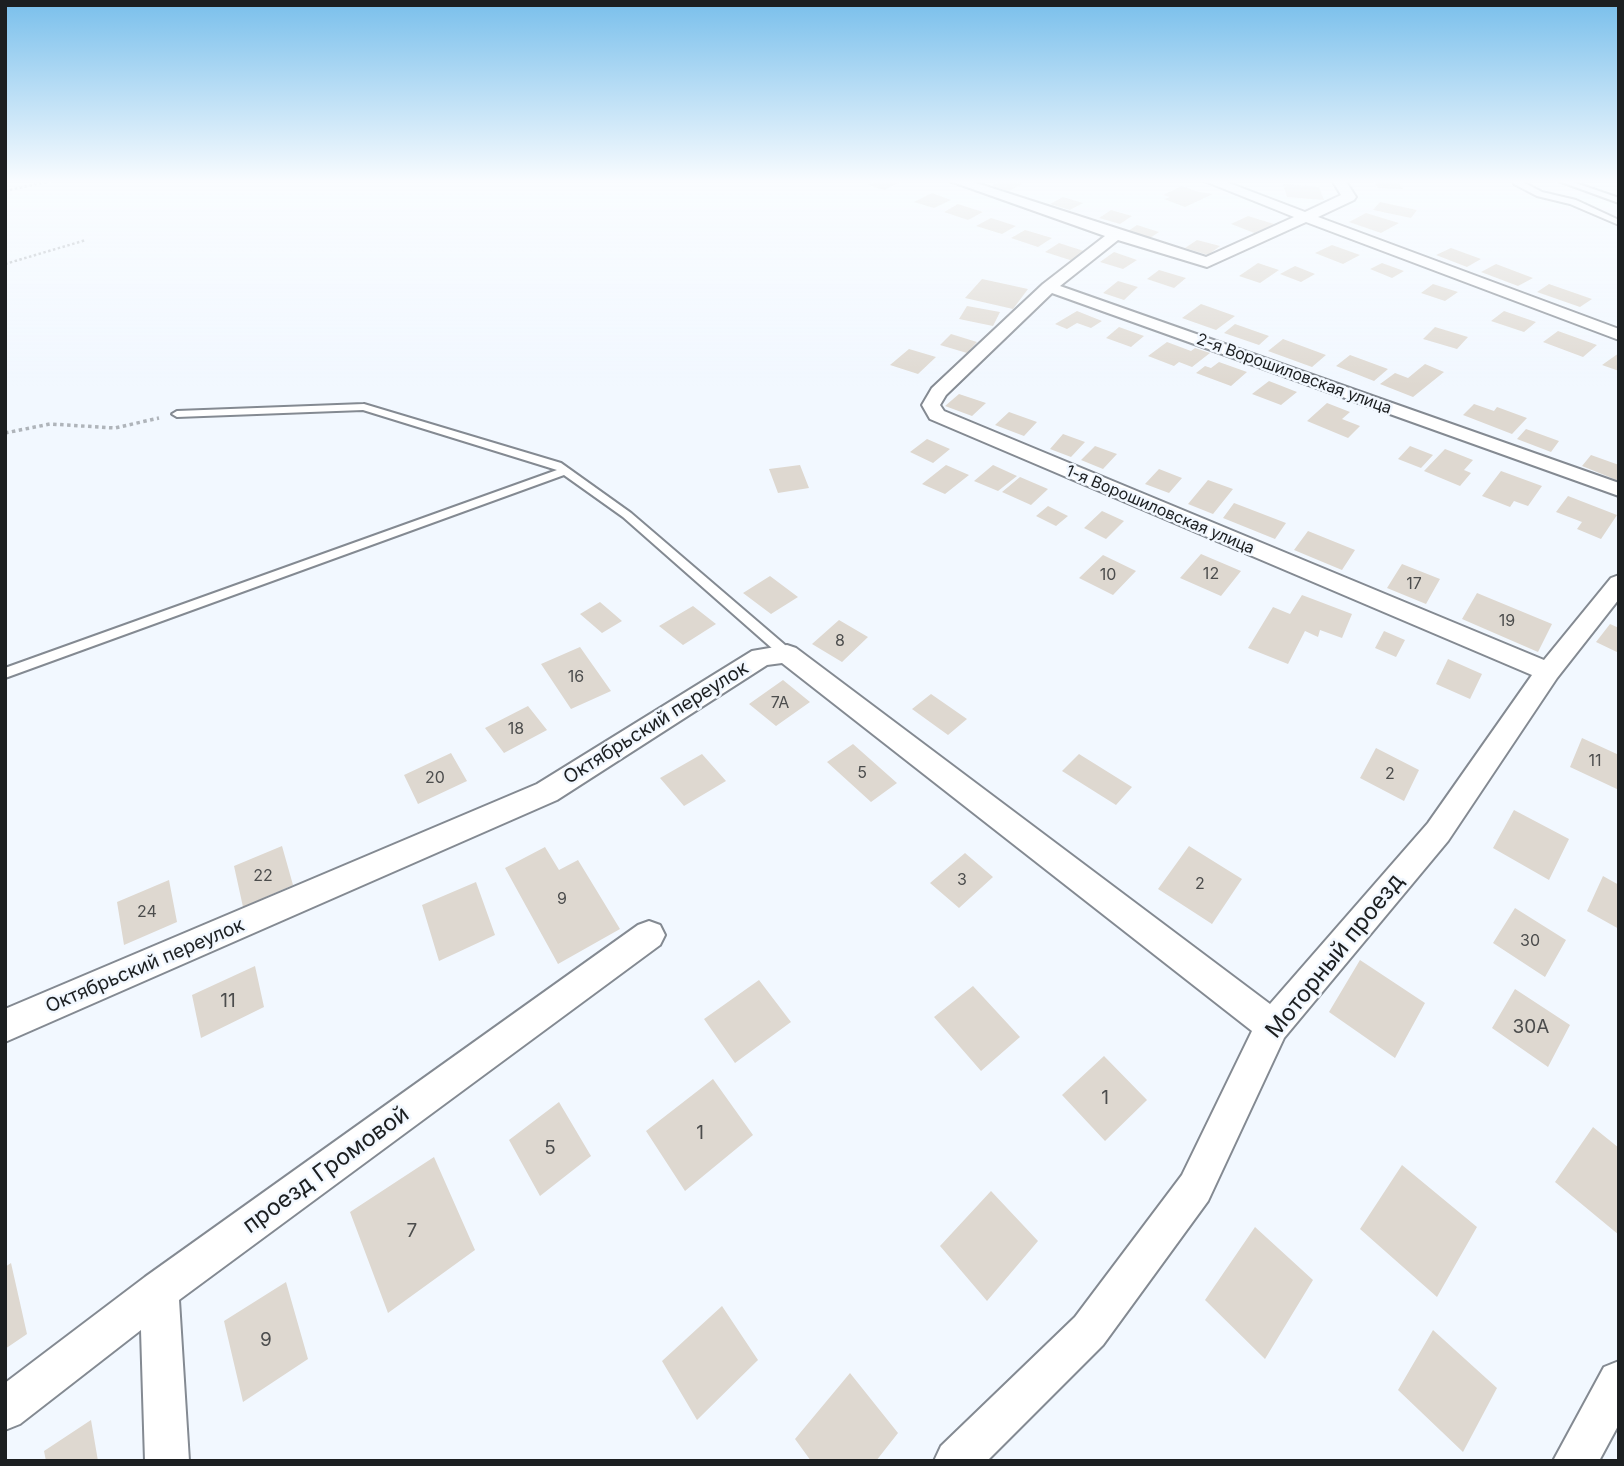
<!DOCTYPE html>
<html>
<head>
<meta charset="utf-8">
<style>
	body { margin:0 }
	#map { position:relative; width:1624px; height:1466px; overflow:hidden; background:#f2f8ff; font-family:Inter,sans-serif }
	canvas { display:block }
	.frame { position:absolute; inset:0; border:7px solid #1c1f21; pointer-events:none }
</style>
</head>
<body>
<div id="map">
<canvas width="1624" height="1466"></canvas>
<div class="frame"></div>
</div>
<script>
const ctx = document.querySelector('canvas').getContext('2d');
ctx.lineJoin = 'round';
function fillPath(path, color) { ctx.fillStyle = color; ctx.fill(path, 'evenodd'); }
const shape = rows => new Path2D(rows.map(r => 'M' + r).join(''));
function strokePath(path, color, width, dash) { ctx.strokeStyle = color; ctx.lineWidth = width; ctx.lineCap = dash ? 'butt' : 'round'; ctx.setLineDash(dash || []); ctx.stroke(path); }
function label(font, color, halo, rows, align = 'center') {
  ctx.font = font + ' Inter,sans-serif'; ctx.lineWidth = 5; ctx.setLineDash([]); ctx.textBaseline = 'middle'; ctx.strokeStyle = halo; ctx.fillStyle = color; for (const [text, x, y, turn = 0] of rows) {
    ctx.save(); ctx.translate(x, y); ctx.rotate((+turn || 0) * Math.PI / 180); ctx.textAlign = isNaN(turn) ? turn : align; if (halo) ctx.strokeText(text, 0, 0); ctx.fillText(text, 0, 0); ctx.restore();
  }
}
fillPath(shape([
	[878,180,905,180,884,190,868,185],
	[1001,180,1009,180,1022,184,1009,191,991,186],
	[1373,180,1397,180,1403,189,1378,188],
	[1283,184,1319,187,1324,200,1287,197],
	[1182,186,1199,192,1213,194,1185,207,1164,199,1170,197,1163,195],
	[932,193,951,200,934,208,914,202],
	[1063,197,1083,203,1070,210,1050,204],
	[1380,202,1417,210,1411,218,1373,210],
	[958,204,983,212,968,220,944,212],
	[1111,210,1132,216,1120,224,1099,218],
	[1366,213,1399,223,1381,233,1349,222],
	[1248,216,1274,224,1257,234,1231,224],
	[991,218,1016,226,1002,234,976,226],
	[1137,225,1159,232,1147,240,1125,233],
	[1025,230,1052,238,1038,247,1011,238],
	[1197,240,1220,246,1208,255,1185,248],
	[1059,243,1087,252,1073,261,1045,252],
	[1332,245,1360,255,1343,264,1315,253],
	[1451,248,1481,259,1467,267,1436,255],
	[1114,252,1137,260,1123,269,1100,262],
	[1258,263,1279,270,1260,283,1239,276],
	[1382,263,1404,271,1392,278,1370,269],
	[1496,264,1533,278,1518,286,1481,272],
	[1295,266,1315,274,1301,282,1280,274],
	[1159,270,1186,278,1174,288,1147,279],
	[982,279,1028,289,1013,309,965,298],
	[1118,281,1138,287,1124,300,1103,293],
	[1433,284,1458,292,1445,301,1421,293],
	[1549,284,1592,299,1580,307,1537,292],
	[1201,304,1235,316,1216,330,1182,318],
	[967,306,1000,312,993,326,959,319],
	[1077,311,1102,321,1091,328,1077,323,1067,329,1055,324],
	[1504,311,1536,322,1524,332,1491,321],
	[1235,324,1269,336,1259,345,1224,333],
	[1119,327,1144,336,1131,347,1106,338],
	[1435,327,1468,337,1457,349,1423,339],
	[1558,331,1597,345,1583,357,1543,342],
	[951,334,977,342,967,353,940,345],
	[1283,339,1326,355,1312,367,1268,351],
	[1167,342,1191,351,1195,348,1210,353,1192,367,1179,362,1174,366,1148,356],
	[909,349,936,357,918,374,890,365],
	[1619,353,1619,371,1602,365],
	[1350,355,1388,369,1374,381,1336,366],
	[1219,362,1247,372,1231,386,1196,373,1205,366,1211,368],
	[1425,364,1444,372,1413,397,1380,384,1395,373,1408,378],
	[1269,381,1297,392,1281,405,1252,394],
	[959,394,986,403,972,416,945,406],
	[1327,403,1350,412,1342,419,1360,426,1348,438,1307,421],
	[1474,404,1494,411,1497,407,1527,418,1512,434,1463,415],
	[1009,412,1037,422,1024,436,995,425],
	[1526,429,1559,441,1551,452,1517,439],
	[1063,434,1085,442,1071,457,1050,449],
	[927,439,950,449,933,463,910,452],
	[1095,446,1117,454,1103,469,1081,460],
	[1410,446,1433,455,1421,468,1398,459],
	[1445,449,1473,460,1464,470,1471,473,1460,486,1424,471],
	[1591,455,1619,465,1619,481,1582,466],
	[800,465,809,488,778,493,769,469],
	[946,465,969,475,945,494,922,484],
	[993,465,1017,476,998,491,974,481],
	[1159,469,1182,478,1169,493,1145,484],
	[1501,471,1542,486,1528,506,1514,501,1510,507,1482,496],
	[1020,477,1048,489,1031,505,1002,492],
	[1208,480,1233,489,1213,514,1188,504],
	[1568,496,1617,515,1601,539,1577,529,1582,522,1556,512],
	[1234,503,1286,523,1275,539,1223,518],
	[1048,506,1068,516,1056,526,1036,516],
	[1102,511,1124,521,1106,539,1084,528],
	[1308,531,1355,550,1342,570,1294,550],
	[1201,554,1241,571,1221,596,1180,578],
	[1103,555,1136,571,1113,595,1079,578],
	[1402,564,1440,579,1426,604,1387,588],
	[770,576,798,597,771,614,743,593],
	[1477,593,1552,624,1538,652,1462,619],
	[1302,595,1352,614,1342,638,1320,630,1318,637,1305,631,1288,664,1248,648,1273,607,1290,614],
	[600,602,622,621,602,633,580,614],
	[693,606,716,624,683,645,659,626],
	[839,620,868,637,842,662,812,644],
	[1610,624,1619,628,1619,653,1596,642],
	[1384,631,1405,640,1396,657,1375,648],
	[580,647,611,691,571,709,541,664],
	[1448,659,1482,674,1470,699,1436,684],
	[783,680,810,702,776,726,749,704],
	[931,694,967,719,948,735,912,709],
	[528,706,547,730,504,753,485,728],
	[1582,738,1619,755,1619,790,1570,767],
	[853,744,897,783,871,802,827,762],
	[1376,748,1419,770,1404,801,1360,778],
	[451,753,467,781,418,804,404,775],
	[702,754,726,781,684,806,660,778],
	[1079,754,1132,787,1116,805,1062,771],
	[1514,810,1569,839,1549,880,1493,848],
	[282,846,293,885,243,907,234,866],
	[1189,846,1242,879,1212,924,1158,889],
	[545,847,559,870,578,860,620,929,558,964,505,868],
	[965,853,993,877,959,908,930,883],
	[1603,876,1619,885,1619,929,1587,911],
	[169,880,177,922,124,945,117,902],
	[476,882,495,935,439,961,422,905],
	[1515,908,1566,940,1545,977,1493,943],
	[1360,960,1425,1003,1395,1058,1329,1012],
	[255,966,264,1007,201,1038,192,995],
	[759,980,791,1022,735,1063,704,1019],
	[973,986,1020,1037,981,1071,934,1017],
	[1515,989,1570,1025,1548,1067,1492,1028],
	[1104,1056,1147,1100,1105,1141,1062,1095],
	[713,1079,753,1135,685,1191,646,1131],
	[559,1102,591,1156,540,1196,509,1140],
	[1593,1127,1619,1148,1619,1235,1555,1182],
	[434,1157,475,1250,388,1313,350,1212],
	[1402,1165,1477,1227,1437,1297,1360,1229],
	[991,1191,1038,1241,987,1301,940,1246],
	[1255,1227,1313,1280,1265,1359,1205,1300],
	[11,1263,27,1334,5,1349,5,1267],
	[286,1282,308,1359,243,1402,224,1321],
	[722,1306,758,1360,697,1420,662,1361],
	[1433,1330,1497,1388,1463,1452,1398,1390],
	[850,1373,898,1433,876,1461,811,1461,795,1439],
	[91,1420,98,1461,46,1461,44,1451]
]), '#ded8d0');
const service = shape([
	[1513,180,1519,180,1542,192,1576,200,1619,220,1619,225,1570,204,1537,196,1514,184,1513,180],
	[1556,180,1567,180,1619,198,1619,203,1556,180],
	[364,404,561,463,631,513,792,651,793,654,792,657,782,657,623,517,564,475,5,678,5,668,557,470,363,410,177,417,172,414,177,411,364,404]
]);
const minor = shape([
	[947,180,967,180,1206,257,1294,217,1202,180,1221,180,1305,212,1341,195,1332,180,1345,180,1356,197,1354,200,1318,217,1619,329,1619,340,1306,222,1207,267,1118,240,1060,286,1619,483,1619,496,1052,293,946,395,940,405,944,411,1544,660,1611,578,1619,575,1619,599,1557,678,1448,841,1284,1038,1208,1201,1103,1345,987,1461,934,1461,941,1446,1075,1317,1182,1175,1252,1031,782,663,767,665,557,800,5,1042,5,1009,537,784,752,651,787,645,796,648,1270,1004,1428,823,1532,675,930,419,922,405,932,388,1043,284,1105,236,947,180],
	[649,921,660,925,665,935,660,945,179,1300,189,1461,145,1461,141,1330,20,1424,5,1430,5,1383,145,1277,638,925,649,921],
	[1619,1361,1619,1424,1599,1461,1553,1461,1604,1367,1619,1361]
]);
strokePath(service, '#848a92', 4);
strokePath(minor, '#848a92', 4);
strokePath(shape([
	[5,191,56,180],
	[5,264,86,240]
]), '#afb4ba', 2.5, [2.5, 2.5]);
strokePath(shape([
	[5,433,50,424,115,428,159,418]
]), '#afb4ba', 3.5, [3.5, 3.5]);
fillPath(service, '#fff');
fillPath(minor, '#fff');
const sky = ctx.createLinearGradient(0, 0, 0, 386);
sky.addColorStop(0, '#79bfeb');
sky.addColorStop(0.47, '#f9fcff');
sky.addColorStop(1, '#f9fcff00');
ctx.fillStyle = sky;
ctx.fillRect(0, 0, 1624, 386);
label('16px', '#1c1f21', '#f2f8ff', [
	["2-я Ворошиловская улица",1294,374,20],
	["1-я Ворошиловская улица",1160,510,23]
]);
label('16px', '#4c4d4d', null, [
	["12",1211,574],
	["10",1108,575],
	["17",1414,584],
	["19",1507,621],
	["8",840,641],
	["16",576,677],
	["7А",780,703],
	["18",516,729],
	["11",1595,761],
	["5",862,773],
	["2",1390,774],
	["20",435,778],
	["22",263,876],
	["3",962,880],
	["2",1200,884],
	["9",562,899],
	["24",147,912],
	["30",1530,941]
]);
label('19px', '#1c1f21', '#f2f8ff', [
	["Октябрьский переулок",656,723,-32],
	["Октябрьский переулок",145,966,-23]
]);
label('19px', '#4c4d4d', null, [
	["11",228,1001],
	["30А",1531,1027],
	["1",1105,1098],
	["1",700,1133],
	["5",550,1148],
	["7",412,1231],
	["9",266,1340]
]);
label('23px', '#1c1f21', '#f2f8ff', [
	["Моторный проезд",1335,956,-51],
	["проезд Громовой",326,1170,-36]
]);
</script>
</body>
</html>
